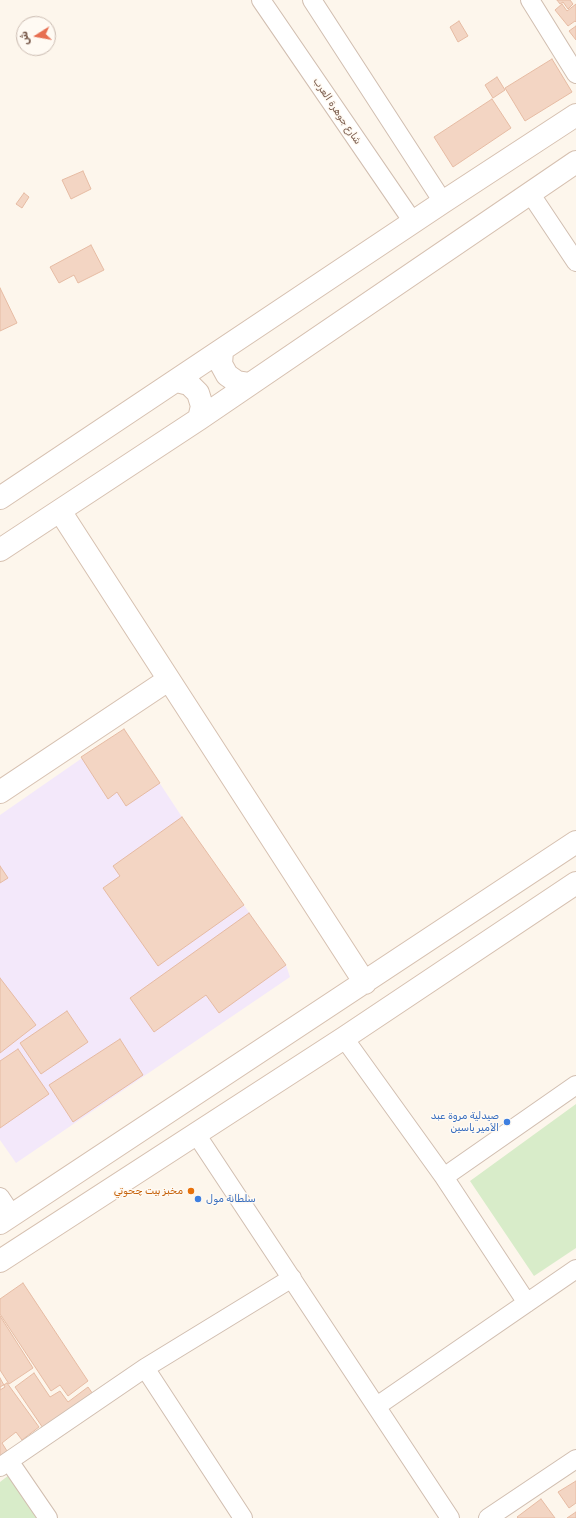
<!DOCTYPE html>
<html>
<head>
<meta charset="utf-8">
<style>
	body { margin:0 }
	#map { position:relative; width:576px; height:1518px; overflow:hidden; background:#fdf6ec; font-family:Rubik,Vazirmatn,sans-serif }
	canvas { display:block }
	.north { position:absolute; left:16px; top:16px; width:40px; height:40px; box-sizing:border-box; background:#fffaf3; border:1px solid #cabbb1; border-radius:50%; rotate:259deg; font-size:11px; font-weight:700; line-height:16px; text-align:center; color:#7a5c4d }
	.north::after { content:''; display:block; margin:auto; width:14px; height:18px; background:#e76f51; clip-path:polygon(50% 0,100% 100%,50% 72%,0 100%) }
</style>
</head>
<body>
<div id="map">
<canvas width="576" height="1518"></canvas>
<div class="north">ش</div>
</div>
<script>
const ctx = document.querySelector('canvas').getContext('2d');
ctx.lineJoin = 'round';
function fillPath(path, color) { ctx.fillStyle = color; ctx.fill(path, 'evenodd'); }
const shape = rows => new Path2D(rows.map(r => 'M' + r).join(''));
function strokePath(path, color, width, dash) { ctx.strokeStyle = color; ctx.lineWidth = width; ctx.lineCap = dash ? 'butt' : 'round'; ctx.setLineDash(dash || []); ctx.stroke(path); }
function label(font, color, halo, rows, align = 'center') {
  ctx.font = font + ' Rubik,Vazirmatn,sans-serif'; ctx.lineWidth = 3; ctx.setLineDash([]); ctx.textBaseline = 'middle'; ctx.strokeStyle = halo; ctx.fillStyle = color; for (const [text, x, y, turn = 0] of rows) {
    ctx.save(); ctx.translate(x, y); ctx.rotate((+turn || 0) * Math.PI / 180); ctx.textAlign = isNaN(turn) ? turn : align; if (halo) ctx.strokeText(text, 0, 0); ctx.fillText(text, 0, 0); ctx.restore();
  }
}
fillPath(shape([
	[124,729,182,817,286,965,290,977,16,1163,0,1140,0,815]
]), '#f3e8fa');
fillPath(shape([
	[576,1104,576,1248,534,1276,470,1181],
	[9,1475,38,1518,0,1518,0,1482]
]), '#d8ecc9');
const building = shape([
	[557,0,570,0,573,4,568,9,563,2,560,4,557,0],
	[562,4,567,11,576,4,576,22,575,21,568,26,555,10,562,4],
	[459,21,468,36,458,42,450,27,459,21],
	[576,26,576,40,569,31,576,26],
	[552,59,572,92,525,121,505,88,552,59],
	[497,77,505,90,493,98,485,85,497,77],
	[492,99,511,128,453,167,434,137,492,99],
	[83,171,91,189,71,199,62,180,83,171],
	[24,193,29,197,22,208,16,204,24,193],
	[91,245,104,270,78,283,74,275,59,283,50,267,91,245],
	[0,288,17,323,0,331,0,288],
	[124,729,160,783,126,806,117,792,108,799,81,757,124,729],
	[182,817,244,905,158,966,103,888,120,876,113,866,182,817],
	[0,866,8,878,0,883,0,866],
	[249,913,286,965,219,1013,206,995,154,1032,130,998,249,913],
	[0,978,36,1025,0,1053,0,978],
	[67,1011,88,1042,41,1074,20,1043,67,1011],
	[120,1039,143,1075,73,1122,49,1085,120,1039],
	[18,1049,49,1094,0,1128,0,1061,18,1049],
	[23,1283,88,1381,68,1396,60,1385,51,1391,0,1314,0,1299,23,1283],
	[0,1316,33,1368,9,1384,0,1370,0,1316],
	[34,1373,50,1397,60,1391,68,1402,88,1387,95,1397,45,1431,15,1387,34,1373],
	[0,1378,5,1387,0,1390,0,1378],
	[7,1383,39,1427,22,1440,16,1432,2,1443,7,1451,0,1456,0,1387,7,1383],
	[576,1481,576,1503,569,1508,558,1492,576,1481],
	[541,1499,555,1518,518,1518,517,1517,541,1499],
	[576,1512,576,1518,567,1518,576,1512]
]);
fillPath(building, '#f3d5c3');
strokePath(building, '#e6bba3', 1);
const street = shape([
	[261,0,413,222],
	[312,0,443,202],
	[530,0,576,74],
	[530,193,576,262],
	[344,1038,444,1177,527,1303],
	[196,1134,450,1518],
	[444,1177,576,1085],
	[0,1197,12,1215],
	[145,1368,243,1518],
	[377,1406,576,1269],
	[9,1461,48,1518],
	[0,1467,145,1368,292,1278],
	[488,1518,576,1459]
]);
const secondary = shape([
	[222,351,221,364,227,375,237,382,250,384],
	[177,381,189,384,198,393,202,406,199,419],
	[0,498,443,202,576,115],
	[60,511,365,983],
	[0,550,199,419,576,162],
	[0,792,168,680],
	[0,1223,576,842],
	[0,1261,344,1038,576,883]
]);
strokePath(street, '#d1beb0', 20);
strokePath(secondary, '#d6c0b0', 24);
strokePath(street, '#fff', 18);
strokePath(secondary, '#fff', 22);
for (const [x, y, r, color] of [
	[507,1122,4,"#3f7fe0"],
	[191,1191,4,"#e8710a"],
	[198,1199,4,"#3f7fe0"]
]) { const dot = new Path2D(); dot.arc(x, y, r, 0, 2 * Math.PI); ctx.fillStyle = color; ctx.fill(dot); strokePath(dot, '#fffaf3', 1.5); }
label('10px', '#7a5c4d', '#fffaf3', [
	["شارع جوهرة العرب",337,111,56]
]);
label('10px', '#366cbe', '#fffaf3', [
	["صيدلية مروة عبد",499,1116],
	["الأمير ياسين",499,1128],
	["سلطانة مول",206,1199,"left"]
], 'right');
label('10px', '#c56008', '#fffaf3', [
	["مخبز بيت چحوتي",183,1191]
], 'right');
</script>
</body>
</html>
